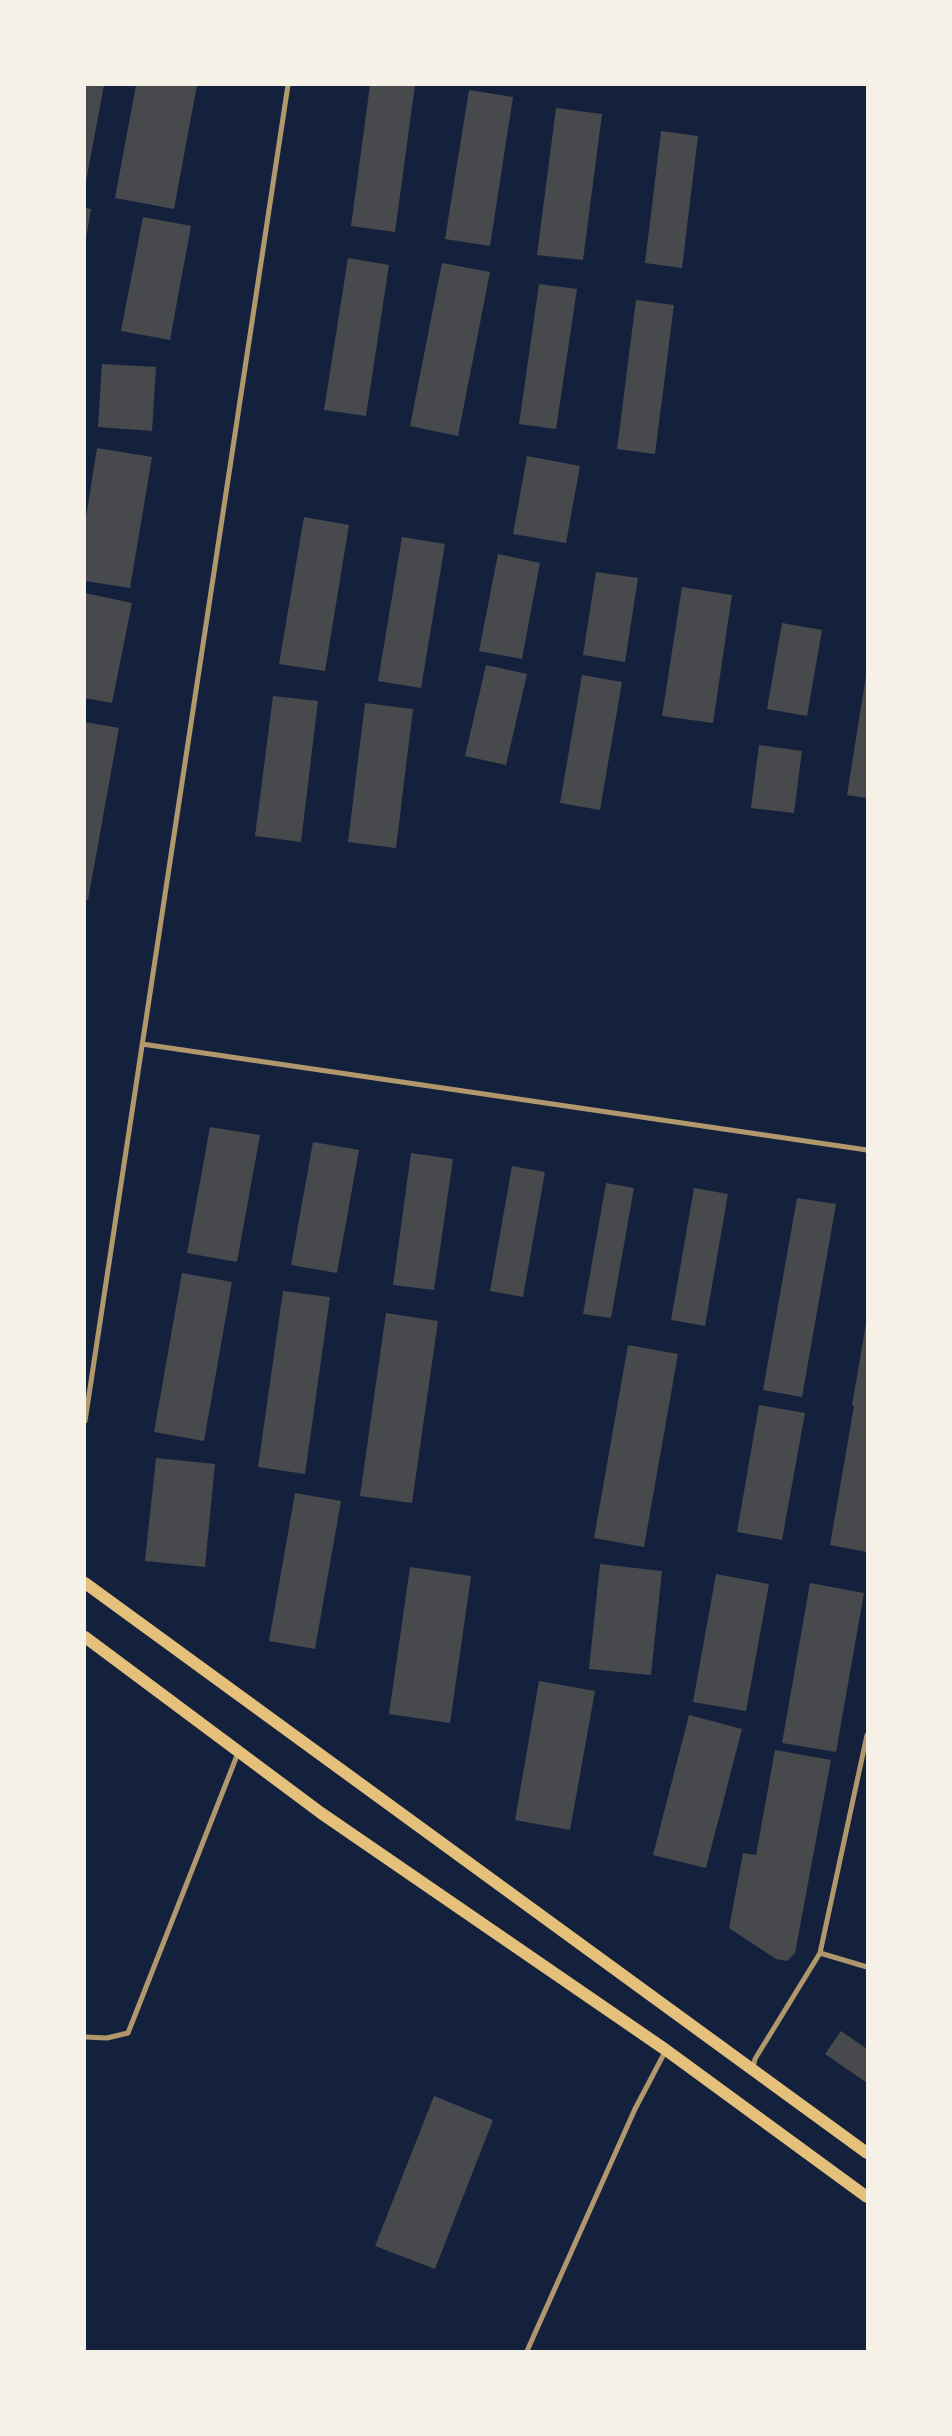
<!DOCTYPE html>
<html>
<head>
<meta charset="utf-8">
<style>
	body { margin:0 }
	#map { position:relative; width:952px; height:2436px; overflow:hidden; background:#14213d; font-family:Barlow,sans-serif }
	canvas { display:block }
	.frame { position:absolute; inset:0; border:86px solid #f6f1e7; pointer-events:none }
</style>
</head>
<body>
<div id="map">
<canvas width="952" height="2436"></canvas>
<div class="frame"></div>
</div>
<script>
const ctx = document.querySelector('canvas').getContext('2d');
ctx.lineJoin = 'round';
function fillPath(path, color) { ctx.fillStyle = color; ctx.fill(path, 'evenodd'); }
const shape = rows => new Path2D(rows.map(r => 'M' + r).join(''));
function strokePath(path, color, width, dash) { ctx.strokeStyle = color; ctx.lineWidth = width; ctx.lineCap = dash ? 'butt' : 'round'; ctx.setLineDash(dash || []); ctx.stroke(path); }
fillPath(shape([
	[85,85,104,85,86,181,85,181],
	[136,85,197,85,174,209,115,198],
	[370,85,415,85,395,232,351,226],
	[469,90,513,97,490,246,445,239],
	[556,108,602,114,583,260,537,255],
	[661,131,698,136,682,268,645,263],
	[85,208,91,209,86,239,85,239],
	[143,217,191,226,170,340,121,331],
	[348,258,389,265,366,416,324,410],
	[442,263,490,272,458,436,410,426],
	[539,284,577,289,556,429,519,424],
	[636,300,674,305,655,454,617,449],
	[102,364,156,367,152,431,98,427],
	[97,448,152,457,130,588,85,581,85,524],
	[527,456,580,466,566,543,513,534],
	[304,517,349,525,325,671,279,664],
	[402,537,445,544,421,688,378,681],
	[498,554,540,563,522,659,479,651],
	[596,572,638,578,625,662,583,655],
	[682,587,732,595,713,723,662,716],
	[85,593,132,603,112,703,85,698],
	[782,623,822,630,807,716,767,709],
	[486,665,527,674,506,765,465,756],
	[582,675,622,682,600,810,560,803],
	[866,676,867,676,867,798,847,795],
	[273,696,318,701,301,842,255,836],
	[365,703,413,709,396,848,348,842],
	[85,722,119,728,88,900,85,900],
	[759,745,802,751,794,813,751,808],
	[210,1127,260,1135,237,1262,187,1253],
	[313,1142,359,1150,337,1273,291,1265],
	[411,1153,453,1159,434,1290,393,1285],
	[512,1166,545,1172,523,1297,490,1291],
	[606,1183,634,1188,611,1318,583,1314],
	[694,1188,728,1194,705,1326,671,1320],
	[797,1198,836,1204,802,1397,763,1390],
	[182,1273,232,1282,204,1441,154,1432],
	[283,1291,330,1297,305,1474,258,1467],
	[386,1313,438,1321,412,1503,360,1496],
	[866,1324,867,1324,867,1552,830,1545,854,1406,852,1405],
	[628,1345,678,1354,644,1547,594,1538],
	[759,1405,805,1413,782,1540,737,1532],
	[156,1458,215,1464,205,1567,145,1561],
	[295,1493,341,1501,315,1649,269,1641],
	[600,1564,662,1571,651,1675,589,1669],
	[410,1567,471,1576,450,1723,389,1714],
	[716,1574,769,1584,746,1711,693,1702],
	[810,1583,864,1593,836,1752,782,1743],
	[539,1681,595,1691,570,1830,515,1820],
	[689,1715,742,1729,706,1868,653,1855],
	[775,1750,831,1760,795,1953,787,1961,776,1959,729,1928,743,1853,756,1855],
	[841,2031,867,2049,867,2083,825,2054],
	[434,2096,493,2120,435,2269,375,2246]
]), '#48494c');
strokePath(shape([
	[142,1044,867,1150],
	[85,1421,288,85],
	[820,1953,867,1967],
	[85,2037,107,2038,128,2033,238,1753],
	[753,2068,755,2059,820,1953,867,1735],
	[527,2351,635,2109,666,2050]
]), '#b1986c', 5);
strokePath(shape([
	[85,1583,867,2153],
	[85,1637,321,1813,666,2050,867,2197]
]), '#e5c07b', 12);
</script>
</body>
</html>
